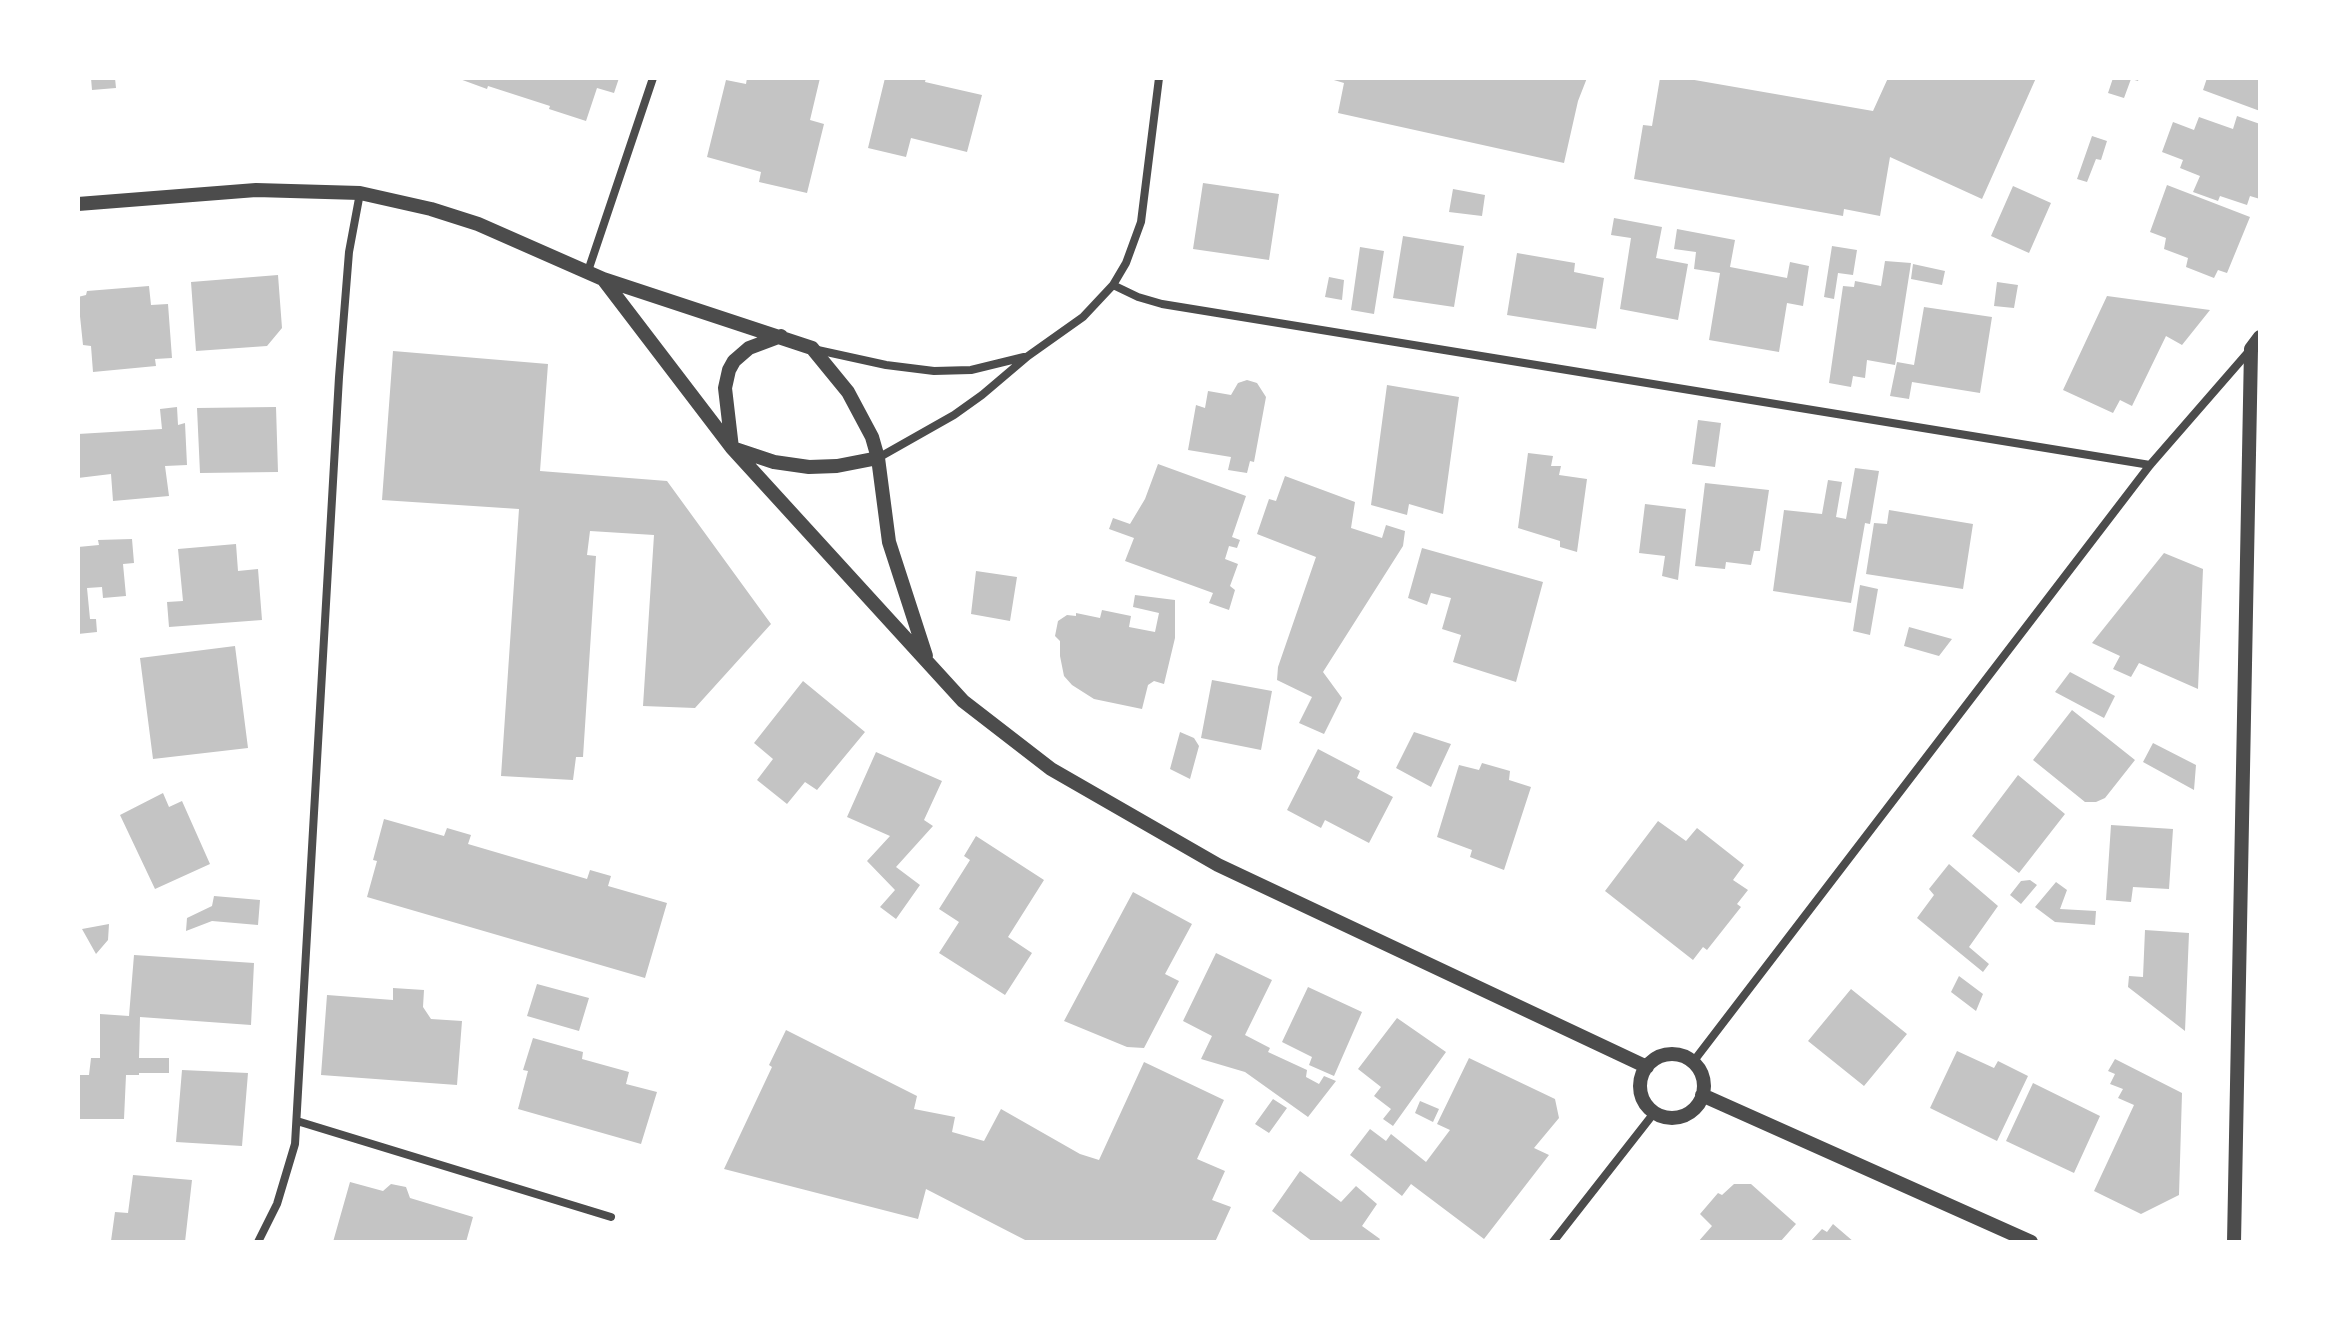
<!DOCTYPE html>
<html>
<head>
<meta charset="utf-8">
<style>
	body { margin:0 }
	#map { position:relative; width:2338px; height:1320px; overflow:hidden; background:#fff; font-family:"Nunito Sans",sans-serif }
	canvas { display:block }
	.frame { position:absolute; inset:0; border:80px solid #fff; pointer-events:none }
</style>
</head>
<body>
<div id="map">
<canvas width="2338" height="1320"></canvas>
<div class="frame"></div>
</div>
<script>
const ctx = document.querySelector('canvas').getContext('2d');
ctx.lineJoin = 'round';
function fillPath(path, color) { ctx.fillStyle = color; ctx.fill(path, 'evenodd'); }
const shape = rows => new Path2D(rows.map(r => 'M' + r).join(''));
function strokePath(path, color, width, dash) { ctx.strokeStyle = color; ctx.lineWidth = width; ctx.lineCap = dash ? 'butt' : 'round'; ctx.setLineDash(dash || []); ctx.stroke(path); }
fillPath(shape([
	[91,78,115,78,116,88,92,90],
	[457,78,619,78,614,93,597,88,586,121,549,109,550,106,488,86,487,89],
	[747,78,820,78,810,120,824,124,807,193,759,182,761,172,707,157,726,80,746,84],
	[885,78,926,78,925,82,982,95,967,152,911,138,906,157,868,148],
	[1327,78,1587,78,1578,101,1564,163,1338,113,1344,83],
	[1660,78,1683,78,1873,111,1888,78,2036,78,1982,199,1890,157,1880,216,1844,209,1843,216,1634,179,1643,125,1652,126],
	[2113,78,2139,78,2138,81,2131,79,2124,98,2108,93],
	[2207,78,2260,78,2260,111,2203,90],
	[2237,116,2260,124,2260,199,2250,196,2247,205,2220,196,2218,201,2193,192,2200,176,2180,168,2183,160,2162,152,2173,122,2194,130,2199,117,2233,129],
	[2092,136,2107,141,2101,160,2096,159,2087,182,2077,179],
	[1203,183,1279,194,1269,260,1193,249],
	[2167,185,2250,217,2227,273,2218,270,2214,278,2186,267,2188,258,2164,249,2166,238,2150,232],
	[2013,186,2051,203,2029,253,1991,236],
	[1453,189,1485,195,1482,216,1449,212],
	[1614,218,1662,227,1656,258,1688,264,1678,320,1620,309,1631,238,1611,235],
	[1677,229,1735,240,1730,267,1787,278,1790,262,1809,266,1803,306,1787,303,1779,352,1709,340,1720,273,1694,269,1696,252,1674,249],
	[1403,236,1464,246,1454,307,1393,298],
	[1832,246,1857,250,1853,275,1838,273,1834,299,1824,297],
	[1360,247,1384,251,1374,314,1351,310],
	[1517,253,1575,263,1574,272,1604,278,1596,329,1507,315],
	[1885,261,1911,263,1895,365,1867,360,1865,378,1853,376,1851,387,1829,383,1843,286,1854,287,1855,281,1881,286],
	[1913,264,1945,271,1942,285,1911,279],
	[278,275,282,328,267,346,196,351,191,282],
	[1329,277,1344,280,1342,300,1325,297],
	[1997,282,2018,285,2014,308,1994,306],
	[149,286,151,305,168,304,172,358,155,359,156,366,93,372,91,346,83,345,78,297,86,295,87,291],
	[2107,296,2210,310,2182,345,2166,336,2132,406,2120,400,2113,413,2063,390],
	[1924,307,1992,317,1980,393,1912,382,1909,399,1890,396,1897,362,1914,365],
	[393,351,548,364,540,471,667,481,771,624,695,708,643,706,654,535,590,531,587,555,596,556,583,757,576,757,573,780,501,776,519,509,382,500],
	[1247,380,1257,383,1266,397,1254,462,1250,461,1247,473,1228,470,1231,457,1188,450,1196,405,1205,408,1208,391,1231,395,1238,383],
	[1387,385,1459,397,1443,514,1409,504,1407,515,1371,505],
	[177,407,178,425,185,423,187,465,165,466,169,496,113,501,111,474,78,478,78,434,162,429,160,409],
	[276,407,278,472,200,473,197,408],
	[1698,420,1721,423,1715,467,1692,464],
	[1528,453,1553,456,1551,466,1561,466,1559,475,1587,479,1577,552,1560,547,1560,541,1518,528],
	[1158,464,1246,496,1232,537,1240,540,1237,548,1229,546,1225,559,1238,564,1230,586,1235,590,1229,610,1209,603,1213,593,1125,561,1134,538,1109,529,1113,518,1130,524,1145,499],
	[1855,468,1879,471,1870,524,1865,523,1851,603,1773,591,1784,510,1822,514,1828,480,1842,482,1836,517,1846,519],
	[1285,476,1355,502,1351,528,1382,538,1386,525,1405,531,1403,546,1323,672,1342,698,1324,734,1299,723,1312,697,1277,680,1278,667,1316,557,1257,534,1269,499,1276,501],
	[1705,483,1769,490,1760,551,1754,551,1751,565,1726,562,1725,569,1695,566],
	[1645,504,1686,509,1678,580,1662,576,1665,556,1639,553],
	[1889,510,1973,524,1963,589,1866,574,1874,523,1887,524],
	[132,539,134,563,123,564,126,596,103,598,102,587,87,588,90,619,96,619,97,632,78,634,78,547,99,545,98,540],
	[236,544,238,571,258,569,262,620,169,627,167,602,183,601,178,549],
	[1422,548,1543,582,1516,682,1453,662,1461,635,1442,629,1451,598,1431,593,1427,605,1408,598],
	[2164,553,2203,569,2198,689,2139,663,2131,677,2113,669,2120,656,2092,643],
	[976,571,1017,577,1010,621,971,614],
	[1860,585,1878,589,1870,635,1853,631],
	[1135,595,1175,600,1175,638,1164,684,1154,681,1148,685,1142,709,1094,699,1072,685,1064,676,1060,656,1060,641,1055,636,1058,621,1067,615,1076,616,1076,613,1100,618,1102,610,1131,616,1129,627,1155,632,1159,613,1133,607],
	[1909,627,1952,639,1939,656,1904,646],
	[235,646,248,748,153,759,140,658],
	[2070,672,2115,696,2104,718,2055,692],
	[1212,680,1272,691,1261,750,1201,738],
	[803,681,865,732,817,790,805,782,787,804,757,780,773,759,754,743],
	[2072,710,2135,760,2105,798,2096,802,2085,802,2033,760],
	[1180,732,1194,738,1199,746,1190,779,1170,769],
	[1414,732,1451,744,1431,787,1396,768],
	[2153,743,2196,765,2194,790,2143,762],
	[1318,749,1360,771,1357,778,1393,797,1369,843,1325,820,1321,828,1287,810],
	[876,752,942,781,924,820,933,826,896,867,920,885,896,919,880,907,895,890,867,861,890,836,847,817],
	[1482,763,1510,771,1509,780,1531,787,1504,870,1470,857,1472,850,1437,837,1459,765,1479,770],
	[2018,775,2065,814,2019,873,1972,836],
	[163,793,169,807,182,801,210,864,155,889,120,815],
	[384,819,444,836,447,828,471,835,468,844,587,879,590,870,611,876,608,886,667,903,645,978,367,897,377,861,373,860],
	[1658,821,1686,841,1697,828,1744,865,1733,880,1748,890,1737,904,1741,907,1707,950,1703,947,1693,960,1605,891],
	[2111,825,2173,829,2169,889,2133,887,2131,902,2106,900],
	[976,836,1044,880,1008,937,1032,953,1005,995,939,953,959,922,939,909,970,860,964,856],
	[1949,864,1998,906,1969,947,1989,964,1983,972,1917,918,1934,895,1929,889],
	[2030,880,2037,885,2021,904,2010,895,2021,881],
	[2056,882,2067,890,2060,909,2096,911,2095,925,2055,922,2035,907],
	[1133,892,1192,924,1165,974,1179,981,1144,1048,1127,1047,1064,1021],
	[214,896,260,900,258,925,212,921,186,931,187,918,212,906],
	[109,924,108,940,96,954,82,929],
	[2145,930,2189,933,2185,1031,2128,987,2129,976,2143,977],
	[1216,953,1272,980,1245,1035,1270,1048,1268,1052,1307,1070,1306,1077,1319,1084,1324,1076,1336,1081,1308,1117,1245,1072,1201,1059,1212,1036,1183,1021],
	[134,955,254,963,251,1025,140,1017,139,1058,169,1058,169,1073,139,1073,139,1075,126,1075,124,1119,78,1119,78,1075,89,1075,91,1058,100,1058,100,1014,129,1016],
	[1959,976,1983,994,1976,1011,1951,992],
	[537,984,589,998,579,1031,527,1016],
	[1308,987,1362,1012,1334,1076,1309,1065,1312,1057,1282,1042],
	[393,988,424,990,423,1007,431,1019,462,1021,457,1085,321,1075,327,995,393,1000],
	[1851,989,1907,1034,1864,1086,1808,1041],
	[1397,1018,1446,1052,1393,1126,1383,1119,1391,1109,1374,1096,1381,1087,1358,1069],
	[786,1030,917,1096,914,1109,955,1117,952,1132,984,1141,1001,1109,1080,1154,1099,1160,1144,1062,1224,1100,1197,1159,1225,1171,1212,1200,1231,1207,1215,1242,1029,1242,926,1189,918,1219,724,1169,772,1067,769,1065],
	[533,1038,583,1052,582,1059,629,1072,626,1084,657,1092,641,1144,518,1109,528,1071,523,1070],
	[1957,1051,1994,1068,1998,1061,2028,1076,1997,1141,1930,1108],
	[1469,1058,1555,1099,1559,1118,1534,1148,1549,1155,1484,1239,1411,1184,1402,1196,1350,1155,1370,1129,1386,1141,1391,1134,1426,1162,1450,1130,1437,1124],
	[2115,1059,2182,1093,2179,1195,2141,1214,2094,1191,2134,1105,2118,1098,2123,1089,2110,1084,2115,1074,2108,1071],
	[182,1070,248,1073,242,1146,176,1142],
	[2033,1083,2100,1116,2074,1173,2006,1141],
	[1273,1099,1287,1108,1269,1133,1255,1124],
	[1420,1101,1439,1109,1433,1122,1415,1113],
	[1300,1171,1341,1202,1356,1186,1377,1204,1362,1226,1380,1239,1378,1242,1313,1242,1272,1211],
	[133,1175,192,1180,185,1242,111,1241,115,1212,128,1213],
	[350,1182,383,1191,391,1184,406,1187,410,1198,473,1217,466,1242,333,1242],
	[1734,1184,1751,1184,1796,1224,1780,1242,1698,1242,1712,1226,1700,1214,1718,1193,1722,1195],
	[1833,1224,1854,1242,1810,1242,1822,1229,1827,1232]
]), '#c4c4c4');
strokePath(shape([
	[588,271,653,78],
	[1113,285,1138,297,1162,304,2150,465],
	[813,349,886,365,934,371,971,370,1024,357],
	[878,458,954,415,982,395,1028,356,1083,317,1113,285,1126,263,1141,222,1159,78],
	[1693,1062,2150,465,2251,349],
	[297,1121,611,1217],
	[258,1242,277,1204,295,1144,339,377,349,252,360,193],
	[1553,1242,1654,1113]
]), '#4c4c4c', 8);
strokePath(shape([
	[78,204,256,190,360,193,431,209,478,224,603,279,812,348,848,392,872,437,878,458,889,542,926,656],
	[603,279,732,448,774,462,809,467,837,466,878,458],
	[781,336,749,348,734,361,729,370,725,388,732,448,963,701,1051,769,1218,865,1647,1067],
	'1640 1086a32 32 0 1 1 64 0a32 32 0 1 1-64 0Z',
	[1702,1095,2031,1242],
	[2234,1242,2251,349,2260,337]
]), '#4c4c4c', 14);
</script>
</body>
</html>
